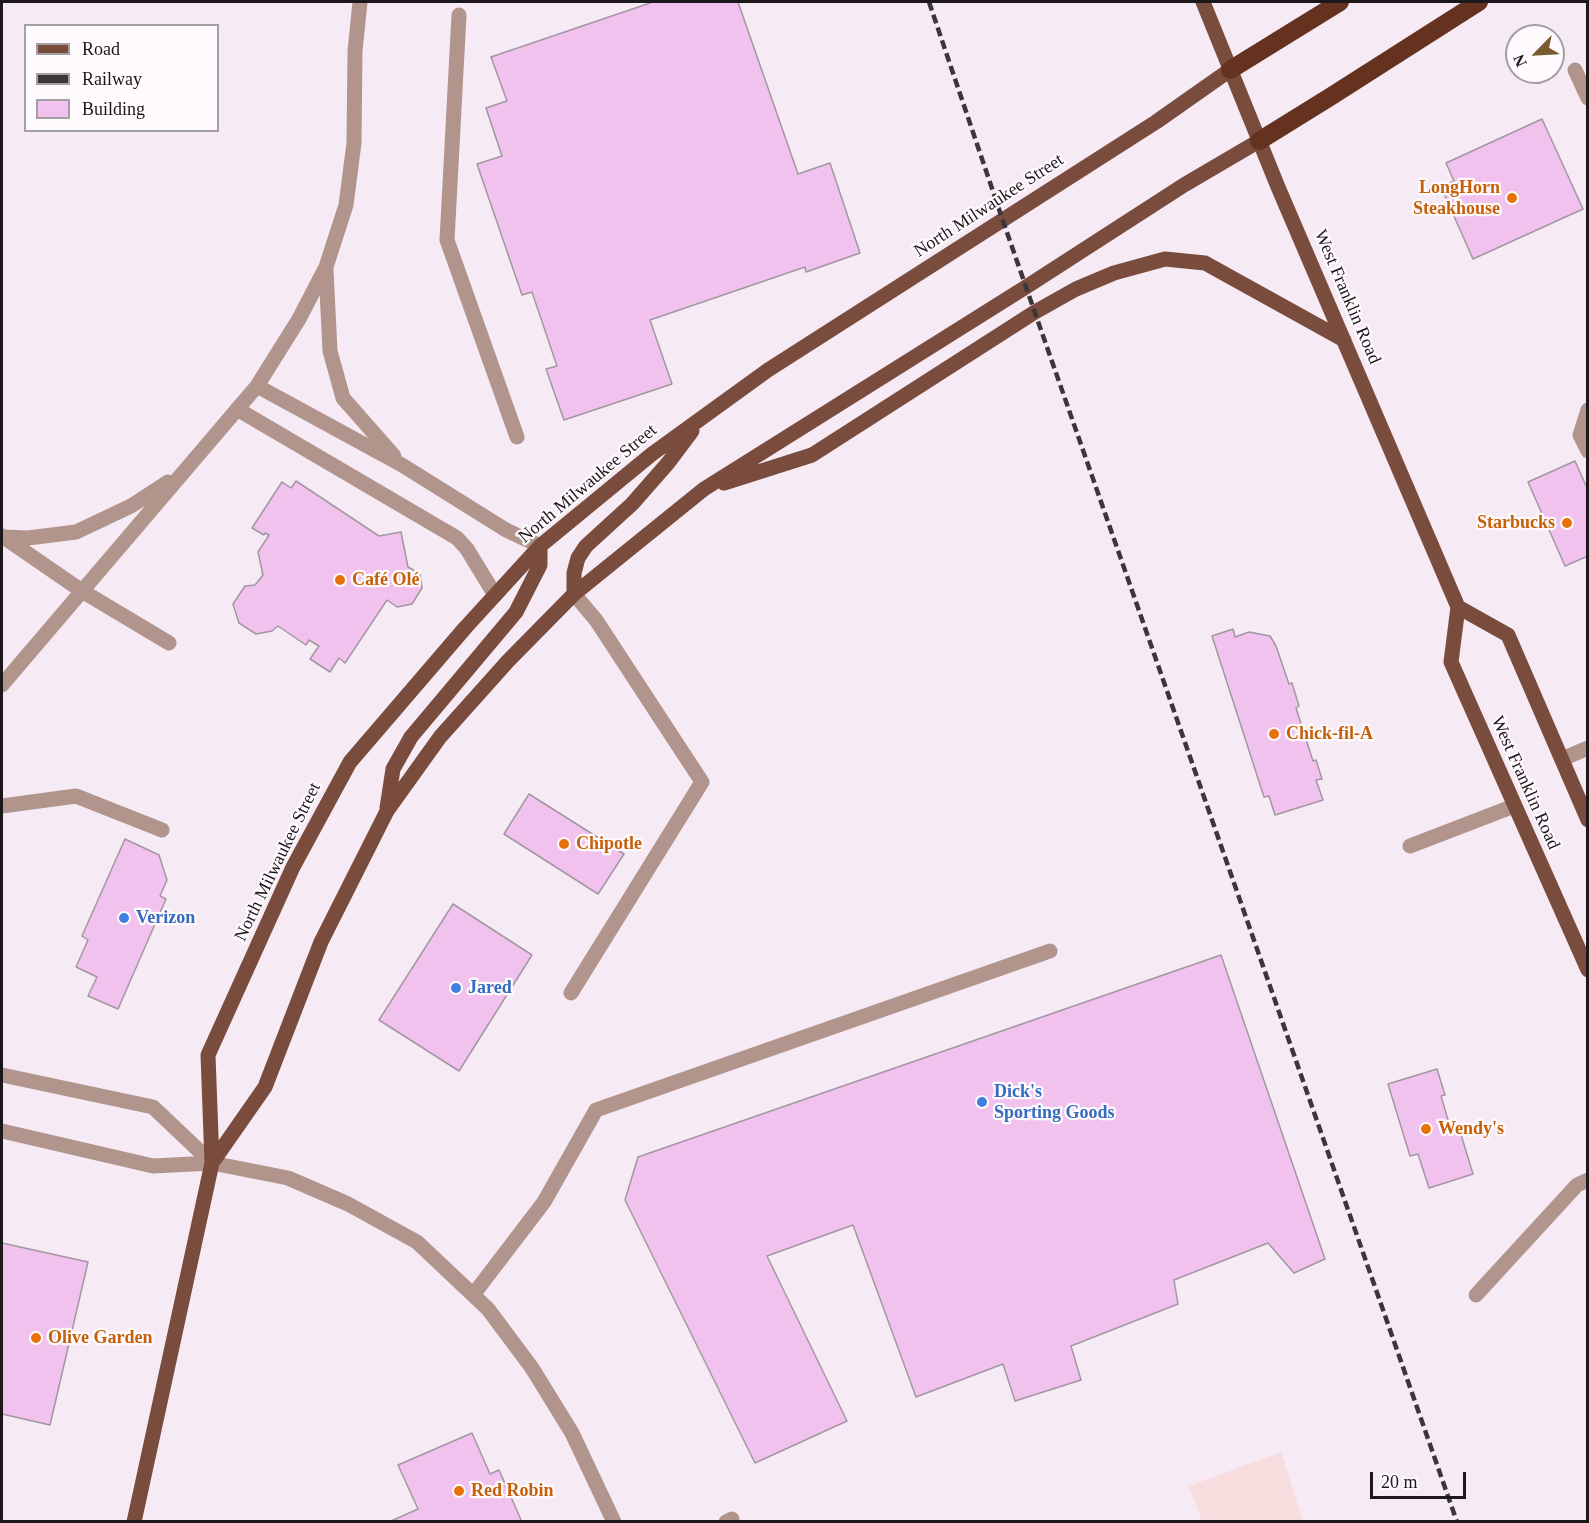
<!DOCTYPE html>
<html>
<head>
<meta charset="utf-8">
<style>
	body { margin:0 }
	#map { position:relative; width:1589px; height:1523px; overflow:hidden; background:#f6eaf5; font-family:Georgia,serif }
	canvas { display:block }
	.frame { position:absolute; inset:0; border:3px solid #1b171a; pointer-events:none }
	.legend { position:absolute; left:24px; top:24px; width:195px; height:108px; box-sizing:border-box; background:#fffafe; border:2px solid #a49fa3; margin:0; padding:8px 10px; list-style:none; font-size:18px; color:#1b171a }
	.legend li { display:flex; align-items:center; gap:12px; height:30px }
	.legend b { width:30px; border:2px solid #a49fa3 }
	.north { position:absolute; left:1505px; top:24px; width:60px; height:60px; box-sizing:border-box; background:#fffafe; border:2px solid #a49fa3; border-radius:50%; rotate:246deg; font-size:16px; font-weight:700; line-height:24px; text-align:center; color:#1b171a }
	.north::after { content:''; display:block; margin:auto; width:21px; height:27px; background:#785c2f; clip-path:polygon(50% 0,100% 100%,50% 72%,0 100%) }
	.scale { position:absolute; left:1370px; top:1472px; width:96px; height:27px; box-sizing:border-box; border:3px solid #1b171a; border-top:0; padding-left:8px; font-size:18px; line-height:21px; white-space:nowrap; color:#1b171a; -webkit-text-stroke:4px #fffafe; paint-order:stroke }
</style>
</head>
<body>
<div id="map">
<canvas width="1589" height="1523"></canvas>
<div class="frame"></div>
<ul class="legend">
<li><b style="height:8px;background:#7a4c3d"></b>Road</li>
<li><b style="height:8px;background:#3c363b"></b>Railway</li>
<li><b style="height:16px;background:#f2c2ef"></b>Building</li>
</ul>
<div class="north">N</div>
<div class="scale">20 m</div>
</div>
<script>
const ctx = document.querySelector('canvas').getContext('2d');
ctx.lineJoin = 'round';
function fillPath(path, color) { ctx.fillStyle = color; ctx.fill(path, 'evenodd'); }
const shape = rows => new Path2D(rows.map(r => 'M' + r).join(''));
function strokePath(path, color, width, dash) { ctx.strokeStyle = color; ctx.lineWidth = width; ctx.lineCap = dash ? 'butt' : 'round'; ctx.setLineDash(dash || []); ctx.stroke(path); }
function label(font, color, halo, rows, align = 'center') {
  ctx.font = font + ' Georgia,serif'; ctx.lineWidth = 4.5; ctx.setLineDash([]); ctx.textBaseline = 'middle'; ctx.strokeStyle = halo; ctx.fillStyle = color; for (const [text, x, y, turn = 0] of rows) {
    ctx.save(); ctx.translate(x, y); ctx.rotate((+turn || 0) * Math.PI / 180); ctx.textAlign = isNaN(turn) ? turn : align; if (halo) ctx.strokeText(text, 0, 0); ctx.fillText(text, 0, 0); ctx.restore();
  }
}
fillPath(shape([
	[1281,1452,1303,1521,1202,1521,1189,1486]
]), '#f8dddf');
const building = shape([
	[653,2,738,2,798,174,830,163,860,253,806,272,805,267,650,320,672,384,564,420,546,369,557,366,532,292,522,295,477,164,502,156,486,108,507,101,491,57,653,2],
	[1542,119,1583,209,1473,259,1441,187,1454,181,1446,163,1542,119],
	[1575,461,1588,490,1588,556,1565,566,1528,482,1575,461],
	[296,481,379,536,401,532,408,567,420,574,422,588,412,604,397,607,387,600,345,663,339,658,330,672,310,659,319,646,309,640,306,645,278,626,272,631,256,634,239,623,233,604,245,586,255,585,263,575,258,552,269,535,265,533,264,535,252,528,282,482,291,488,296,481],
	[1233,629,1235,637,1249,632,1270,636,1276,646,1289,684,1292,683,1299,706,1296,708,1313,761,1316,760,1322,779,1316,780,1323,800,1275,815,1269,796,1264,797,1212,636,1233,629],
	[529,794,624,854,598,894,504,834,529,794],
	[125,839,159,855,167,880,160,896,166,899,118,1009,88,996,97,977,76,967,88,940,82,936,125,839],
	[453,904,532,955,459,1071,379,1020,453,904],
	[1221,955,1325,1259,1294,1273,1268,1243,1174,1280,1178,1304,1071,1346,1081,1380,1015,1401,1003,1364,916,1397,853,1225,767,1256,847,1421,755,1463,625,1200,638,1157,1221,955],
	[1437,1069,1445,1095,1441,1096,1451,1130,1459,1128,1473,1174,1429,1188,1418,1154,1410,1156,1388,1084,1437,1069],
	[2,1243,88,1262,50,1425,2,1414,2,1243],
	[472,1433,490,1474,499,1470,522,1522,389,1522,418,1509,398,1465,472,1433]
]);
fillPath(building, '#f2c2ef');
strokePath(building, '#a297a1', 1.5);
strokePath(shape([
	[459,15,447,240,517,437],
	[1575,70,1588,98],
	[326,270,330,351,343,398,394,456],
	[257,386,402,465,506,530,540,546],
	[237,409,457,538,467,549,495,595],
	[1588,410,1580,435,1588,451],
	[2,536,82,591,169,643],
	[5,537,28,538,76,532,131,506,168,482],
	[2,685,257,386,299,319,326,267,346,205,354,143,355,51,360,2],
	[1562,759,1588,748],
	[2,806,76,796,162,830],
	[1410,846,1514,806],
	[571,993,702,782,596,620,574,594],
	[2,1075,153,1107,212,1163],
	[2,1131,153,1166,212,1163,288,1178,348,1204,417,1242,488,1309,532,1368,572,1433,614,1522],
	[473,1295,544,1202,596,1110,1050,951],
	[1476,1295,1577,1185,1588,1180],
	[726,1522,732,1519]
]), '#b1958c', 15);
strokePath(shape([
	[1203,2,1278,187,1458,607,1451,662,1588,970],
	[724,483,812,455,1035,312,1076,289,1114,273,1165,259,1205,263,1344,340],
	[574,594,574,573,578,558,586,546,632,504,668,463,692,431],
	[1458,607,1508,635,1588,820],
	[387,808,393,769,411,737,516,612,540,565,540,546],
	[212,1163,265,1087,321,942,387,811,440,737,508,661,574,594,704,489,1026,287,1184,185,1259,141],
	[134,1522,212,1163,208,1055,293,867,350,762,465,628,540,546,652,454,768,370,1156,122,1230,70]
]), '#7a4c3d', 15);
strokePath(shape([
	[1230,70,1340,2],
	[1259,141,1330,97,1479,2]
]), '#653220', 18);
strokePath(shape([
	[929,2,1003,221,1457,1522]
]), '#3c363b', 4.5, [9, 4.5]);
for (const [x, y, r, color] of [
	[1512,198,6,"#e8710a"],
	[1567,523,6,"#e8710a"],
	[340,580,6,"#e8710a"],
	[1274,734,6,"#e8710a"],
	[564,844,6,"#e8710a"],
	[124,918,6,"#3f7fe0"],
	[456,988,6,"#3f7fe0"],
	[982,1102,6,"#3f7fe0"],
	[1426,1129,6,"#e8710a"],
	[36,1338,6,"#e8710a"],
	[459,1491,6,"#e8710a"]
]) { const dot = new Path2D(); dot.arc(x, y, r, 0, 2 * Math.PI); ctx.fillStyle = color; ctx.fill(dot); strokePath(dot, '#fffafe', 2); }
label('bold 18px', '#c56008', '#fffafe', [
	["LongHorn",1500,188,"right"],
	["Steakhouse",1500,209,"right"],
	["Starbucks",1555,523,"right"],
	["Café Olé",352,580],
	["Chick-fil-A",1286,734],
	["Chipotle",576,844],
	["Wendy's",1438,1129],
	["Olive Garden",48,1338],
	["Red Robin",471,1491]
], 'left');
label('18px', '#1b171a', '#fffafe', [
	["North Milwaukee Street",989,206,-33],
	["West Franklin Road",1347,297,67],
	["North Milwaukee Street",588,484,-40],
	["West Franklin Road",1525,783,66],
	["North Milwaukee Street",278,862,-64]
]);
label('bold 18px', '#366cbe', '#fffafe', [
	["Verizon",136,918],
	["Jared",468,988],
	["Dick's",994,1092],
	["Sporting Goods",994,1113]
], 'left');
</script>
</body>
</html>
